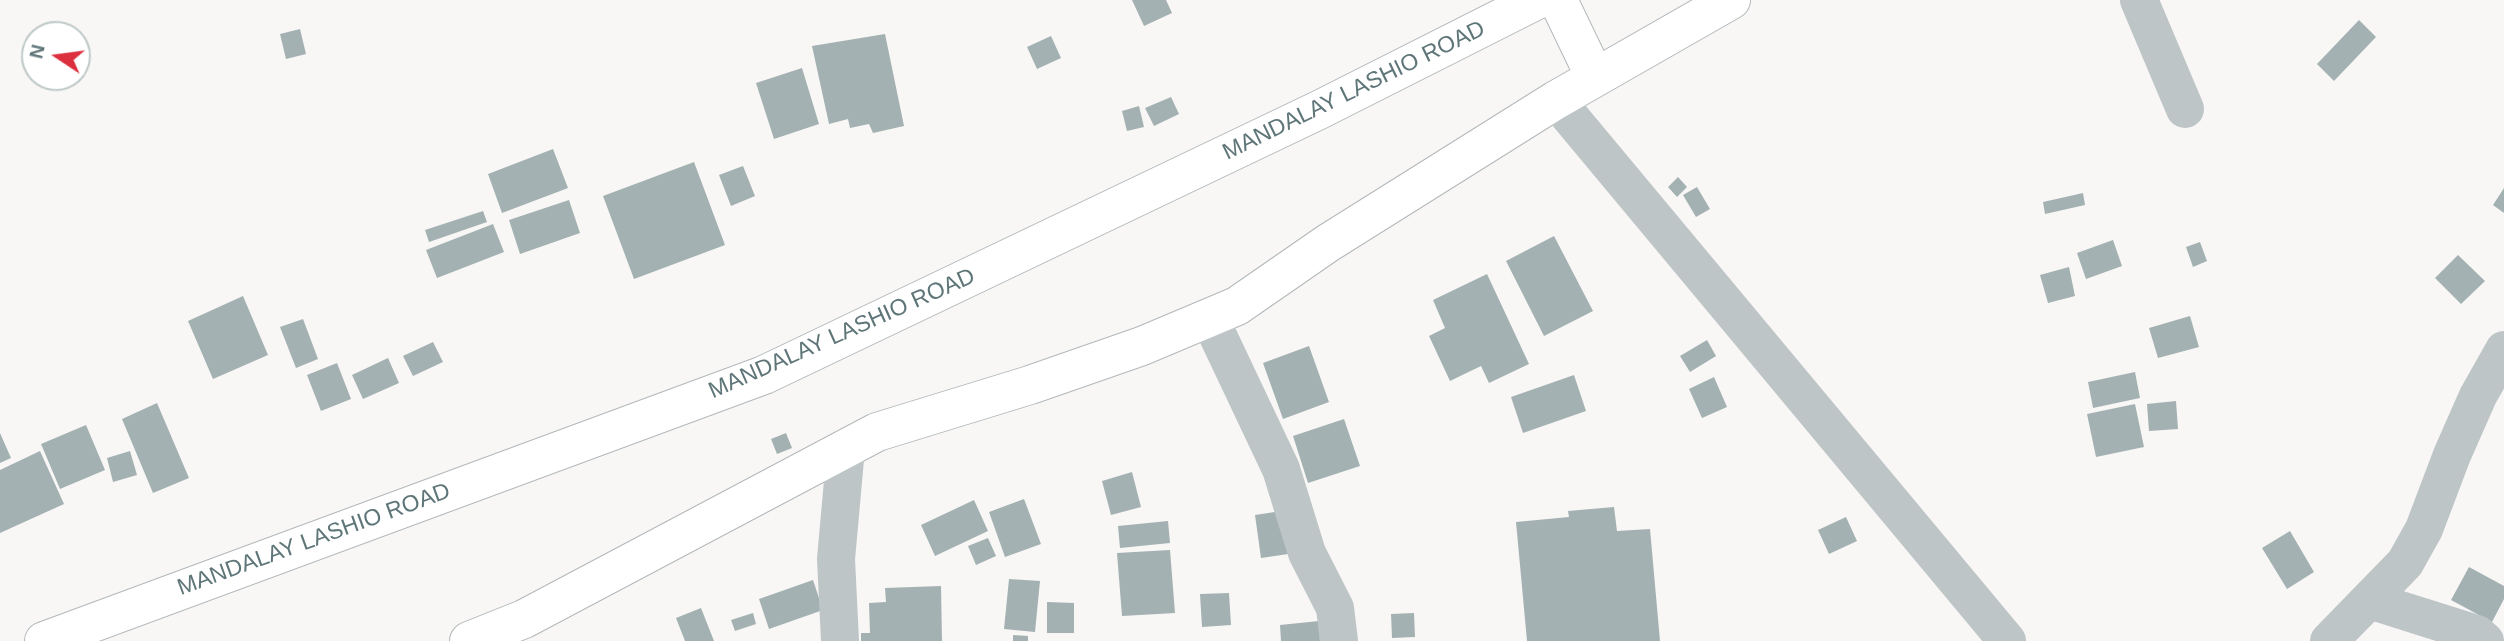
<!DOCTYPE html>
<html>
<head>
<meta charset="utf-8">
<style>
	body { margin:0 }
	#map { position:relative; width:2504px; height:641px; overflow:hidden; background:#f8f7f5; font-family:Helvetica,sans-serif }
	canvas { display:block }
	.north { position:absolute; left:21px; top:21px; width:70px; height:70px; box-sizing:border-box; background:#fff; border:2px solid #bfc8c9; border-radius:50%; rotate:283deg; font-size:19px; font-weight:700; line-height:28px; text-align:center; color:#5f7679 }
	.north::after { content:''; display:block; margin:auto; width:24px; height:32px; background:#dc303e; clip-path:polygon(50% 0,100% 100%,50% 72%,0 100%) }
</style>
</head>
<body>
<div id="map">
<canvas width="2504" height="641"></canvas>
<div class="north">N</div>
</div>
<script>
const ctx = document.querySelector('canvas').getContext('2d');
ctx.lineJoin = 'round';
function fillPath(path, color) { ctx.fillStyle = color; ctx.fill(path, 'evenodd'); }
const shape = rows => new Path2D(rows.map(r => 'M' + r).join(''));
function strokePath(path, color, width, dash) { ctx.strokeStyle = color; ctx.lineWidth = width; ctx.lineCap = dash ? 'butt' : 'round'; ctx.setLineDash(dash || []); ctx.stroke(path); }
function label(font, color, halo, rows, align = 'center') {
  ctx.font = font + ' Helvetica,sans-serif'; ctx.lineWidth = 7; ctx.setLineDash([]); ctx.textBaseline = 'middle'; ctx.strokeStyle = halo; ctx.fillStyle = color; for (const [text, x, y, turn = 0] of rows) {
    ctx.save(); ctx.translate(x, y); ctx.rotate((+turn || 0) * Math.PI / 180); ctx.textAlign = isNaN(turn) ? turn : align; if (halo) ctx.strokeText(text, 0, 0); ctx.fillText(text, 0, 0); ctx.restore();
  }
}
fillPath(shape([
	[1132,0,1166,0,1172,13,1144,26],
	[2359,20,2376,37,2334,81,2317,64],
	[300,29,306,54,286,59,280,34],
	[885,34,904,126,873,133,869,124,850,128,848,119,829,124,812,46],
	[1051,36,1061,58,1037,69,1027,47],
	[802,68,819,124,774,139,756,83],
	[1171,97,1179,114,1154,126,1145,108],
	[1139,106,1144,127,1127,131,1122,111],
	[553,149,568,188,502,213,488,174],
	[694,162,725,245,634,279,603,196],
	[743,166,755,196,731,206,719,175],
	[1678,177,1687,187,1677,197,1668,187],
	[1697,187,1710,209,1696,217,1683,195],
	[2504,188,2504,213,2493,205],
	[2083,193,2085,205,2045,214,2043,202],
	[569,200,580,233,520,254,509,220],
	[483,211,487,222,429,242,425,230],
	[493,224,504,252,437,278,426,250],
	[1554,236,1593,311,1544,336,1506,261],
	[2113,240,2122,266,2086,279,2077,253],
	[2200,242,2207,261,2193,267,2186,247],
	[2458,255,2485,281,2461,304,2435,278],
	[2069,267,2075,296,2048,303,2040,275],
	[1487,274,1529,364,1489,383,1481,366,1450,381,1429,336,1445,328,1433,300],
	[243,296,268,355,213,379,188,321],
	[2190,316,2199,347,2158,358,2149,328],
	[303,319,318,359,296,368,280,327],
	[1707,340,1716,356,1690,372,1680,356],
	[433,342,443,362,413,376,403,356],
	[1309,346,1329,402,1283,419,1263,363],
	[388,358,399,383,363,399,352,375],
	[337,363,351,399,321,411,307,375],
	[2135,372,2140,398,2093,408,2088,382],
	[1574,375,1586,411,1523,433,1511,397],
	[1714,377,1727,407,1702,418,1689,389],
	[2176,401,2178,429,2149,431,2147,404],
	[157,403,189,478,153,493,122,419],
	[2135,404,2144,447,2096,457,2087,414],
	[1344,419,1360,466,1308,483,1293,436],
	[86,425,105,470,60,489,41,444],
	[0,433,11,458,0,463],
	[786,433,792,448,777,454,771,439],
	[40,451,64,504,0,533,0,470],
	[130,451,137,475,113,482,107,458],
	[1132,472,1141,507,1111,515,1102,481],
	[1024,499,1041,544,1005,557,989,512],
	[974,500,988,531,935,556,921,525],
	[1614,507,1617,531,1650,529,1660,641,1527,641,1516,522,1569,517,1568,511],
	[1288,510,1295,553,1261,558,1255,515],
	[1846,517,1857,541,1829,554,1818,530],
	[1168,521,1170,543,1120,548,1118,526],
	[2290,531,2314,572,2287,589,2262,548],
	[988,538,996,556,976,565,968,546],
	[1170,550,1175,613,1122,616,1117,553],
	[2469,567,2504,586,2504,599,2492,622,2451,600],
	[1009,579,1040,581,1035,632,1004,629],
	[813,580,823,610,769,629,759,599],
	[941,586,942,641,861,641,861,633,870,633,869,603,886,602,885,588],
	[1229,593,1231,625,1202,627,1200,594],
	[1047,602,1074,603,1074,633,1047,633],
	[701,608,714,641,685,641,676,618],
	[753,613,756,624,735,631,731,620],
	[1414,613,1415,637,1392,638,1391,614],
	[1319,621,1320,641,1281,641,1280,625],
	[1013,635,1028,636,1028,641,1013,641]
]), '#a3b1b2');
const highway = shape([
	[1558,0,1595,77],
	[44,641,764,375,1319,110,1537,0],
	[469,641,524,619,877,432,1030,385,1142,346,1237,306,1328,243,1556,100,1731,0]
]);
strokePath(highway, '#b2b8ba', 40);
strokePath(shape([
	[2139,0,2185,109],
	[1556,100,2007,641],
	[1210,319,1281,469,1307,553,1335,608,1339,641],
	[2369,600,2477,634,2485,641],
	[840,641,836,559,846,448],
	[2329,641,2405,563,2424,529,2452,455,2478,396,2504,350]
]), '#bec5c7', 38);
strokePath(highway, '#fff', 38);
label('23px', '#5f7679', '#fff', [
	["MANDALAY LASHIO ROAD",1354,91,-26],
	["MANDALAY LASHIO ROAD",842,334,-24],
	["MANDALAY LASHIO ROAD",314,540,-20]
]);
</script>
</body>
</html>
